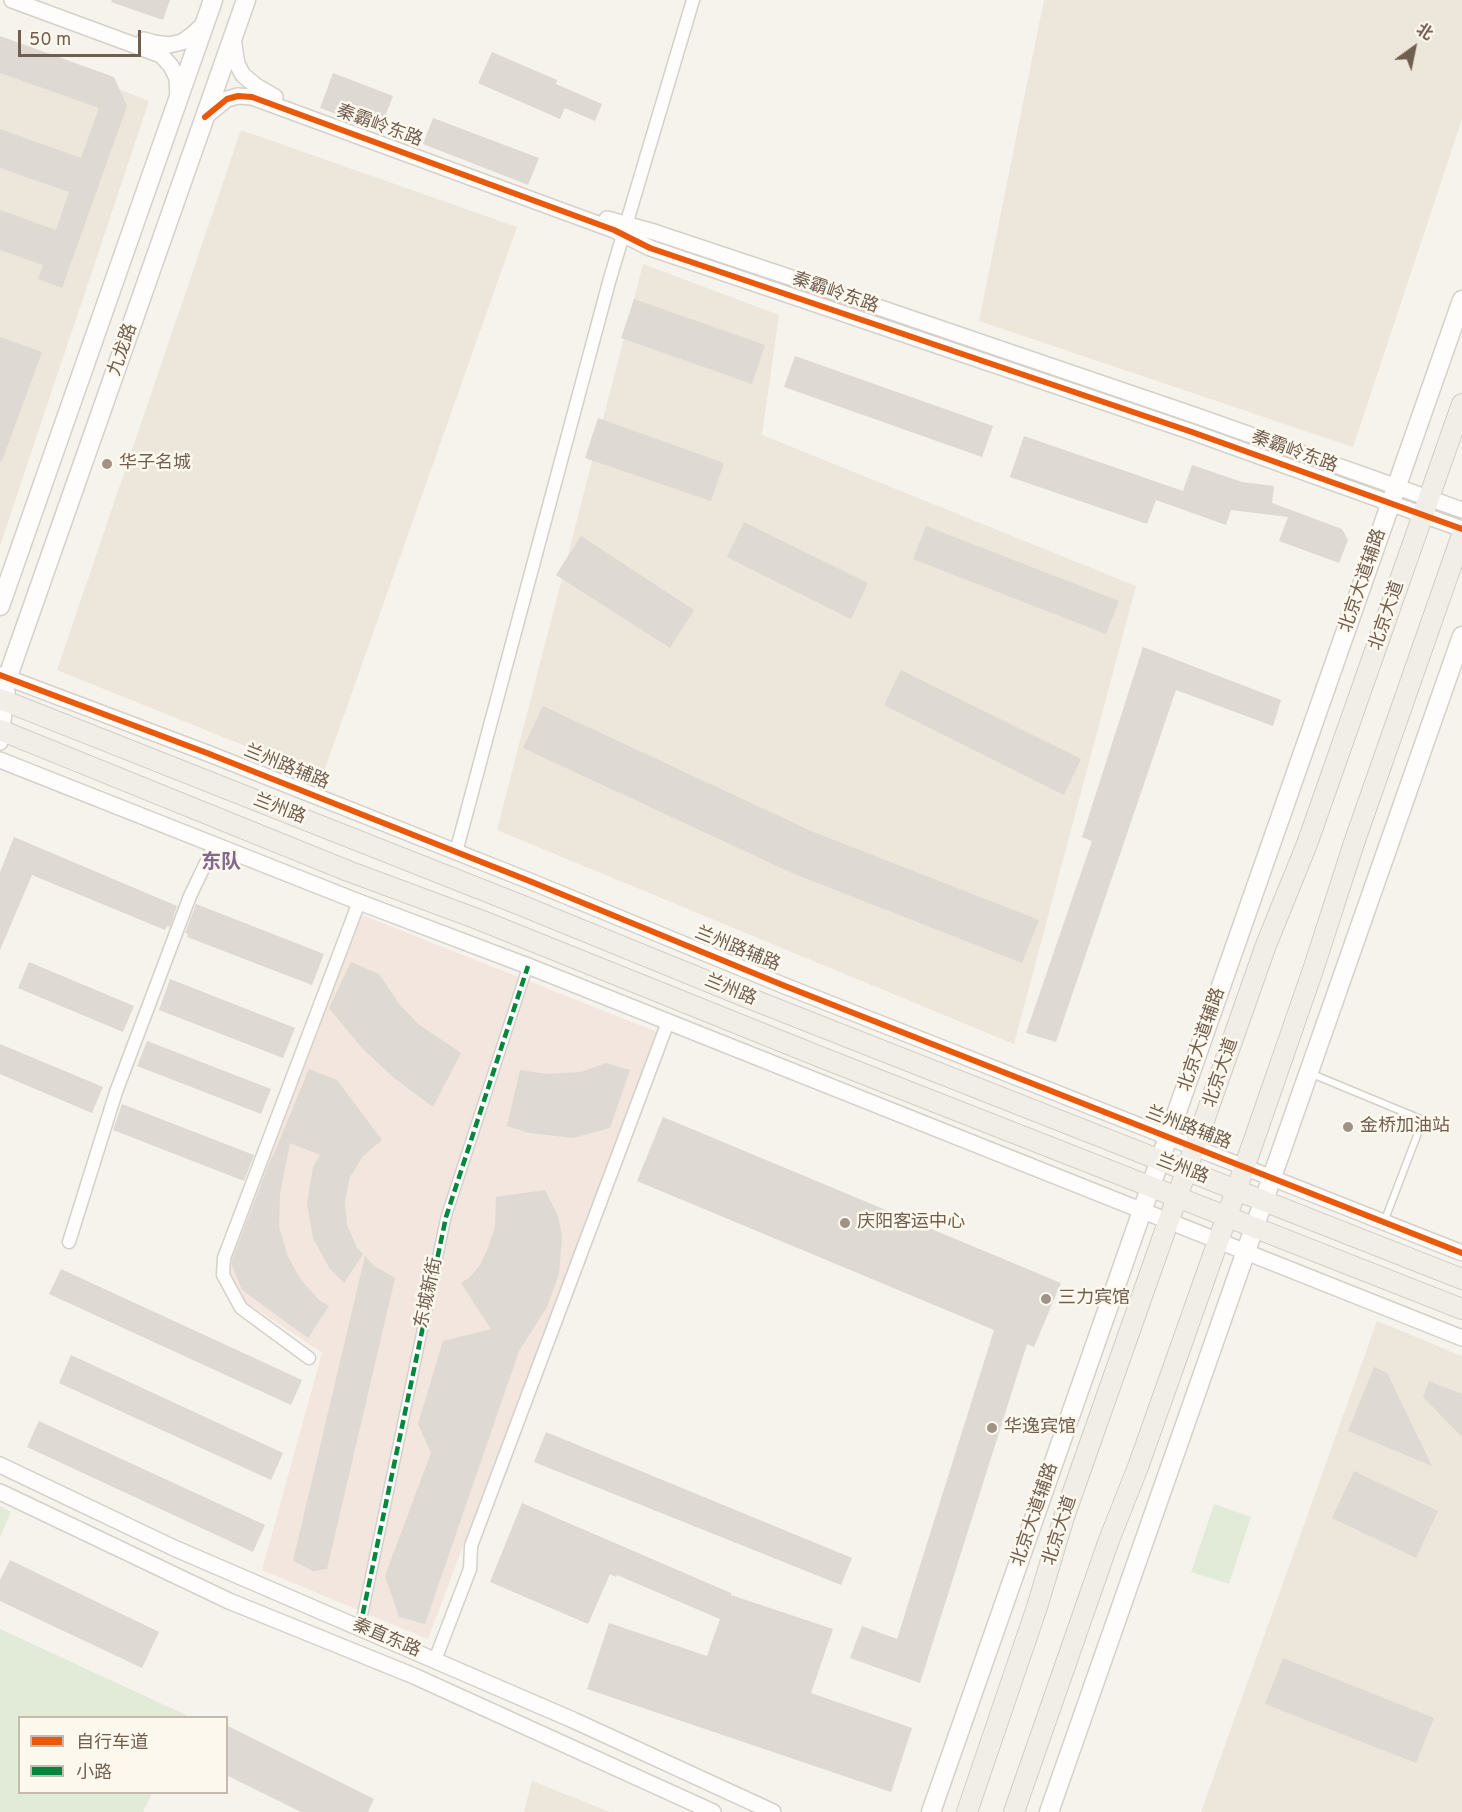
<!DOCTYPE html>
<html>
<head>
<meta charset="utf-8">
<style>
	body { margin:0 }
	#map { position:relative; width:1462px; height:1812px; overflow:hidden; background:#f5f3ec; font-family:Overpass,"Noto Sans SC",sans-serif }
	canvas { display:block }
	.legend { position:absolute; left:18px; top:1716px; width:210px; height:78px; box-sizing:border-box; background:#fdf8ee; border:2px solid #c5baae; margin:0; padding:8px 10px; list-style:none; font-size:18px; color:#705e4f }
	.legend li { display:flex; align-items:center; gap:12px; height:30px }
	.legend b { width:30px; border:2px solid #c5baae }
	.north { position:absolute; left:1384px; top:18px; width:60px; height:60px; -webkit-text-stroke:4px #fdf8ee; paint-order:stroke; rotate:33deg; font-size:16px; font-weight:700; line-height:24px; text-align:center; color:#705e4f }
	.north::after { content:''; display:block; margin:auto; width:21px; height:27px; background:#705e4f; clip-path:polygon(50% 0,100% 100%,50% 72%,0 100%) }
	.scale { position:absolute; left:18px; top:30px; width:123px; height:27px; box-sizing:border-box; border:3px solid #705e4f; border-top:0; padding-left:8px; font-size:18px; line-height:21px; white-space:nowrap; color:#705e4f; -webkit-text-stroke:4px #fdf8ee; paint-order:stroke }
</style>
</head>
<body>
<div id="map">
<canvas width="1462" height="1812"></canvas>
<ul class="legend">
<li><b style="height:8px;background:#e8590c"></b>自行车道</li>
<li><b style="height:8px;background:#00873e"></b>小路</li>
</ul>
<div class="north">北</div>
<div class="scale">50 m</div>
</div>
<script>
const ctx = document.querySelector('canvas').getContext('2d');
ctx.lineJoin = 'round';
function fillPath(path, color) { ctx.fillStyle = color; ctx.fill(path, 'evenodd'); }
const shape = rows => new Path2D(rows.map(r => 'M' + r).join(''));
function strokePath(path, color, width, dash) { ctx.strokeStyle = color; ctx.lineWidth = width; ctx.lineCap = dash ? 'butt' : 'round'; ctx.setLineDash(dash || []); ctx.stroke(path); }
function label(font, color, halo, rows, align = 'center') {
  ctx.font = font + ' Overpass,"Noto Sans SC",sans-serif'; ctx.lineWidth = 5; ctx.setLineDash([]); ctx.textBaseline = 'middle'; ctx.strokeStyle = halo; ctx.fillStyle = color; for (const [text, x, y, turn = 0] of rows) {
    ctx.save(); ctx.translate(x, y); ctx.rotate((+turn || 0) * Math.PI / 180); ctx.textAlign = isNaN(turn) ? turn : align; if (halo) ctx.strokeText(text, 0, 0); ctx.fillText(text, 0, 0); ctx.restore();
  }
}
fillPath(shape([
	[1044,0,1462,0,1462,119,1353,447,979,321],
	[0,43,149,101,0,546],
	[241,130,517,227,322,777,57,670],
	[643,264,779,315,762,435,1136,586,1014,1044,497,830],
	[1377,1321,1462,1356,1462,1812,1201,1812],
	[532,1781,610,1812,524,1812]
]), '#ede6da');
fillPath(shape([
	[362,915,657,1032,428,1639,262,1570,322,1353,241,1299,225,1259]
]), '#f2e6de');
fillPath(shape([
	[1214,1504,1251,1517,1229,1584,1191,1572],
	[0,1506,11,1512,0,1537],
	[0,1629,186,1715,185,1718,20,1718,20,1792,152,1793,143,1812,0,1812]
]), '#e2ebd8');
fillPath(shape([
	[112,0,170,0,163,20,111,2],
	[0,36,114,77,127,106,62,288,38,279,43,265,0,250,0,210,56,230,69,192,0,168,0,129,81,158,99,108,0,73],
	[492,52,557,80,556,84,602,104,595,121,565,108,560,119,478,83],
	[333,73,393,96,380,130,320,108],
	[433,118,539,158,528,185,423,144],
	[634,299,765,345,752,384,621,338],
	[0,337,42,352,2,461,0,461],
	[795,356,993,426,982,457,784,387],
	[598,418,724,463,711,501,585,458],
	[1024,436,1183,491,1192,465,1242,482,1274,486,1272,503,1342,529,1348,540,1339,563,1279,541,1288,517,1231,510,1226,525,1156,500,1147,524,1010,477],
	[744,522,868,583,851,619,727,557],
	[926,526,1119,601,1106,634,913,559],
	[581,536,694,610,670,648,556,575],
	[1143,647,1281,700,1273,726,1176,690,1056,1042,1026,1033,1092,841,1082,837],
	[901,670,1081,759,1064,795,884,705],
	[543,706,811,831,1039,920,1022,963,792,873,523,748],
	[14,837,177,906,170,927,167,926,165,930,32,875,0,950,0,872],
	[196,904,324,954,312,985,187,937,188,934,185,933],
	[29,962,134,1006,123,1032,18,988],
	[351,962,379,974,399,1004,418,1024,461,1053,433,1107,393,1077,362,1048,329,1008],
	[170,979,295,1028,283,1058,159,1010],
	[147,1041,271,1089,261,1114,137,1066],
	[0,1044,103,1087,92,1113,0,1074],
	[606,1063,630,1070,610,1128,573,1138,529,1133,507,1126,520,1070,546,1074,581,1072],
	[309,1069,337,1080,382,1140,363,1156,350,1177,345,1201,347,1225,357,1248,363,1254,344,1283,330,1269,313,1238,307,1203,313,1167,320,1155,290,1143,280,1194,279,1227,288,1257,301,1280,319,1300,329,1306,308,1338,242,1290,232,1266,232,1260,272,1156,273,1156],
	[122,1104,254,1155,244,1181,113,1130],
	[663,1117,1061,1283,1034,1347,1027,1344,920,1683,850,1658,862,1626,897,1639,994,1330,637,1181],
	[545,1190,558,1216,562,1236,559,1274,547,1307,519,1351,425,1624,399,1617,385,1576,431,1453,418,1424,443,1341,491,1329,461,1283,470,1277,480,1265,488,1248,495,1227,496,1197],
	[365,1256,374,1266,395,1278,327,1569,313,1571,293,1561],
	[61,1269,302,1380,291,1405,49,1294],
	[71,1355,283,1453,271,1480,59,1383],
	[1374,1367,1387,1373,1432,1466,1348,1431],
	[1429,1381,1462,1394,1462,1437,1423,1397],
	[39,1421,265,1525,253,1552,27,1447],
	[546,1432,852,1558,841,1585,534,1462],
	[1354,1471,1438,1511,1416,1558,1332,1518],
	[522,1503,731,1593,731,1595,833,1629,811,1693,912,1728,891,1792,587,1689,609,1623,707,1656,720,1619,617,1575,616,1577,610,1574,588,1624,490,1582],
	[10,1560,159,1632,142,1668,0,1601,0,1580],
	[1283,1658,1434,1718,1416,1763,1265,1704],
	[226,1725,374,1799,368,1812,301,1812,226,1775]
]), '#ded9d2');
const service = shape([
	[1312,1074,1423,1120,1384,1222]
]);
const pedestrian = shape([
	[360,1627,446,1217,528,966]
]);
const minor = shape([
	[456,852,609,282,693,0],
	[69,1242,116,1092,190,896,215,844],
	[309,1358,241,1308,223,1275,224,1258,359,902],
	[435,1660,470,1569,471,1546,668,1022]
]);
const tertiary = shape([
	[12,0,161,55,171,66,177,78,178,97],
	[233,38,237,64,243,75,256,86,275,97],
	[144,40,154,43,169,45,182,42,193,34,205,23],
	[205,117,227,99,238,96,252,97,614,230,650,248,1192,432,1462,529],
	[607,219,654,232,825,289,1197,416,1462,510],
	[0,675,207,753,532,882,785,986,1462,1253],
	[0,742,7,692],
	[0,760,359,902,528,966,1462,1338],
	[0,1465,174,1548,573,1720,773,1812],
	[0,1492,229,1601,414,1676,713,1812]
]);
const secondary = shape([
	[0,606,213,0],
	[0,699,246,0],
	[931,1812,1462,300],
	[1049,1812,1462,636]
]);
const primary = shape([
	[0,699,518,904,741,995,1462,1279],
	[0,730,348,871,480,920,818,1056,1462,1309],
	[967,1812,1037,1607,1064,1517,1266,945,1307,844,1462,404],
	[1014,1812,1109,1540,1138,1467,1255,1137,1314,967,1354,843,1462,535]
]);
strokePath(service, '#d4d0ca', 9);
strokePath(pedestrian, '#d4d0ca', 12);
strokePath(minor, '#d4d0ca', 15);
strokePath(tertiary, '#d4d0ca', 18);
strokePath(secondary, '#d5d0ca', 21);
strokePath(primary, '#d3cec7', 22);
strokePath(service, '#fefdfc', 6);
strokePath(pedestrian, '#fefdfc', 9);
strokePath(minor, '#fefdfc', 12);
strokePath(tertiary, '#fefdfc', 15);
strokePath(secondary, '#fefdfc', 18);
strokePath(primary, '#f1eee7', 20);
strokePath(shape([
	[360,1627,446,1217,528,966]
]), '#00873e', 4.5, [9, 4.5]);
strokePath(shape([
	[205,117,227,99,238,96,252,97,614,230,650,248,1192,432,1462,529],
	[0,675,207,753,532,882,785,986,1462,1253]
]), '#e8590c', 6);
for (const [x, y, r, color] of [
	[107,464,6,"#9f9286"],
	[1348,1127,6,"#9f9286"],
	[845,1223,6,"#9f9286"],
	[1046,1299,6,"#9f9286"],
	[992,1428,6,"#9f9286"]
]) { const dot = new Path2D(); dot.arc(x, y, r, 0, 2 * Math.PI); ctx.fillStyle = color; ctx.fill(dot); strokePath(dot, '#fdf8ee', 2); }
label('18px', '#705e4f', '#fdf8ee', [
	["秦霸岭东路",379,127,20],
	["秦霸岭东路",835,294,19],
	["九龙路",124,350,-71],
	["秦霸岭东路",1294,453,20],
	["北京大道辅路",1364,581,-71],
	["北京大道",1388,616,-71],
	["兰州路辅路",286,768,22],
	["兰州路",279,810,21],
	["兰州路辅路",737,950,22],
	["兰州路",730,991,22],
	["北京大道辅路",1203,1040,-71],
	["北京大道",1222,1073,-71],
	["兰州路辅路",1188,1129,21],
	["兰州路",1182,1170,21],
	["东城新街",430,1293,-78],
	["北京大道辅路",1036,1515,-71],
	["北京大道",1061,1531,-72],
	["秦直东路",386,1639,23]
]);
label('18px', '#705e4f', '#fdf8ee', [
	["华子名城",119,464],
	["金桥加油站",1360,1127],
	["庆阳客运中心",857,1223],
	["三力宾馆",1058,1299],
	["华逸宾馆",1004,1428]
], 'left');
label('bold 20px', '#83678c', '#fdf8ee', [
	["东队",221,864]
]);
</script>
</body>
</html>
